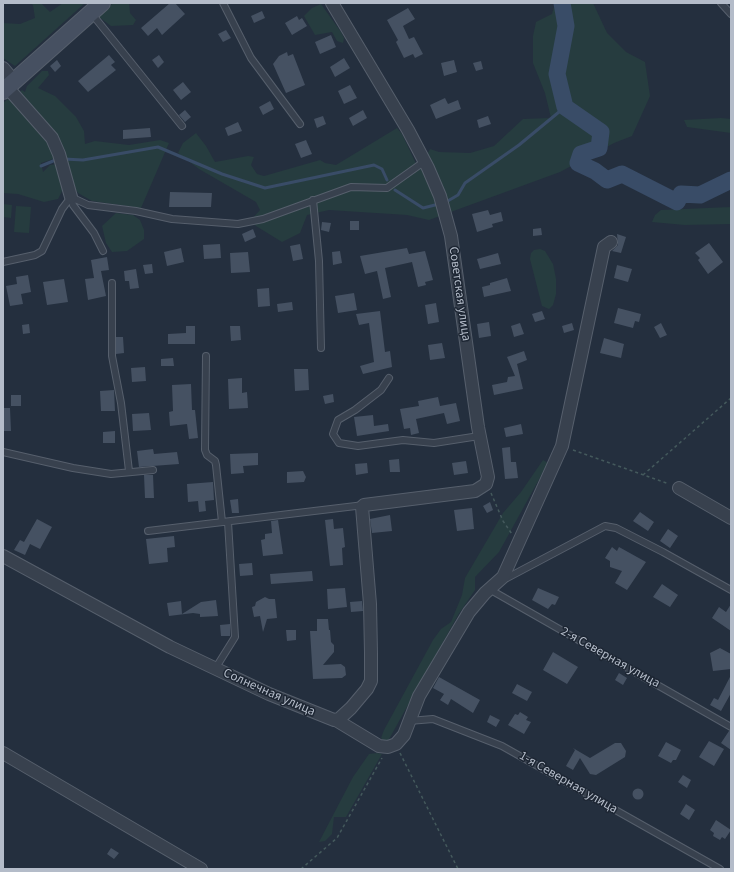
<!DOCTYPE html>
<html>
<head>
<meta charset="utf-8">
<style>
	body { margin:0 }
	#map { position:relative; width:734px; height:872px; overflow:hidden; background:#242f3e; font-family:"Source Sans 3",sans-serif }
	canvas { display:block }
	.frame { position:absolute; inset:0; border:4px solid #b4bcc9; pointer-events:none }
</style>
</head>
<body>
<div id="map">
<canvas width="734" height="872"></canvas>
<div class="frame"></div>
</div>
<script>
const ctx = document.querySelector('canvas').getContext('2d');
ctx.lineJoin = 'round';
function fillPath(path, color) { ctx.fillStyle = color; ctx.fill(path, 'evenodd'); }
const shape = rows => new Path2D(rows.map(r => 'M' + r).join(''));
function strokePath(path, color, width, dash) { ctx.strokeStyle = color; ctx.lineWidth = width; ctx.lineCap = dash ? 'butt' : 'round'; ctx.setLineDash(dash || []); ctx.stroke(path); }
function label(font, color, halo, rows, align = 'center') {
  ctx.font = font + ' "Source Sans 3",sans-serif'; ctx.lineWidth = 3; ctx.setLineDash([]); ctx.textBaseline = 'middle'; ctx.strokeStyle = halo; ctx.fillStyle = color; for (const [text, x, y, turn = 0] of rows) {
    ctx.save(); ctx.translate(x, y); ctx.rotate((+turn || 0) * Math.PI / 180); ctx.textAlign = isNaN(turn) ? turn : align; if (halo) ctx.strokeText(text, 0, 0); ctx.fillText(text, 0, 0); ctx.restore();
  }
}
fillPath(shape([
	[30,3,41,3,50,12,63,3,85,3,15,66,3,58,3,23,20,24,35,18,33,5],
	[113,3,129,3,130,13,136,20,133,25,111,26,99,17],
	[555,3,593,3,607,33,626,52,645,62,650,96,632,136,614,143,560,172,429,220,407,215,329,210,307,215,300,233,282,242,256,226,251,220,260,210,256,202,199,169,178,153,183,143,196,133,206,146,215,162,248,156,254,157,251,165,257,174,264,176,320,160,325,163,336,165,397,128,402,134,419,170,430,149,439,152,470,153,494,146,523,119,551,118,545,93,533,63,533,36,536,22,552,14],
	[321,4,341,32,344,38,343,43,337,41,332,32,315,35,304,16,312,8],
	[42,71,48,71,49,75,38,88,55,96,76,117,84,131,85,144,95,141,129,145,160,140,169,143,141,208,92,201,78,193,20,92,22,90,25,92,27,86],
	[9,98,47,140,56,158,41,163,43,172,50,165,58,164,64,187,58,199,44,202,18,194,3,193,3,103],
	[721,118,731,119,731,133,687,127,684,120],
	[3,204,12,205,11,218,3,217],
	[16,206,31,207,29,233,14,232],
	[731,207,731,224,685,225,652,222,655,215,661,210],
	[116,213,133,215,140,220,144,230,144,239,127,251,112,252,106,243,102,226],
	[540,249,545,251,553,264,556,279,556,294,553,305,549,309,542,306,530,259,531,253,534,250],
	[543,460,548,463,499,552,475,577,475,590,458,615,388,741,383,740,381,738,384,730,433,640,441,629,451,622,462,595,465,578,503,513,521,492],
	[377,753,382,754,346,817,334,817,332,834,325,841,319,842,353,777,369,754]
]), '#263c3f');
strokePath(shape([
	[64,159,83,160,158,147,222,174,265,188,374,165,382,169,387,180],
	[41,166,58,159],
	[395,190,423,208,439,204],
	[446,202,458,195,465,183,519,145,565,107]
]), '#394c67', 3);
strokePath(shape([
	[562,3,566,26,557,74,565,107,601,132,599,148,581,154,578,163,595,171,607,180,622,174,677,202,681,194,700,195,731,180]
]), '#394c67', 17);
fillPath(shape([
	[170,3,175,3,185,14,162,35,157,28,148,36,141,28],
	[408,8,415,19,403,26,409,39,414,37,423,54,415,58,413,54,404,58,396,42,398,40,387,20],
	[262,11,265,18,254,23,251,16],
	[297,16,299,20,302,18,307,26,292,35,285,23],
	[226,30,231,38,223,42,218,34],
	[331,35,336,47,320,54,315,42],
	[287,52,288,56,293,54,305,85,286,93,273,64,279,56],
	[109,55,115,62,111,65,116,70,88,92,78,81],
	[159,55,164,62,158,68,152,60],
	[344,58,350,68,335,77,330,67],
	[57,60,61,66,55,72,50,66],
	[454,60,457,72,444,76,441,63],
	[481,61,483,69,476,71,473,63],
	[183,82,191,92,181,100,173,90],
	[350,85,357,98,344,104,338,91],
	[445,98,448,104,458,100,461,109,436,119,430,105],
	[270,101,274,109,263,115,259,107],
	[185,110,191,117,185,122,179,115],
	[363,110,367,118,353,126,349,118],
	[323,116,326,124,317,128,314,119],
	[488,116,491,124,479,128,477,120],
	[238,122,242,131,228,136,225,128],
	[150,128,151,137,123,139,123,130],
	[306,140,312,154,301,158,295,144],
	[170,192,212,193,211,207,169,207],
	[488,210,490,215,501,212,503,221,492,224,493,227,477,232,472,214],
	[350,221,359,221,359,230,350,230],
	[322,222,331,223,329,232,321,230],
	[541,228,542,235,533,236,533,229],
	[253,229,256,237,245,242,242,234],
	[617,234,626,237,621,253,612,251,618,245],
	[709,243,723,262,708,274,698,260,700,258,695,253],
	[220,244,221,258,204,259,203,245],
	[300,244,303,259,293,261,290,246],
	[181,248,184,262,167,266,164,252],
	[407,248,409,254,425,251,433,280,425,282,426,285,418,287,412,262,385,268,391,297,383,299,377,271,365,274,360,256],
	[340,251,342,263,333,265,332,252],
	[248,252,250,272,231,273,230,253],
	[498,253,501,264,480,269,477,259],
	[107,257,109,270,101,271,106,296,88,300,85,279,94,278,91,260],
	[152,264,153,273,145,274,143,265],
	[617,265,632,269,628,282,614,278],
	[136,269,139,288,130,289,129,281,125,281,124,271],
	[28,275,31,292,21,294,23,304,10,306,6,286,17,284,16,277],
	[507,278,511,291,484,297,482,287,490,285,490,283],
	[64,279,68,302,47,305,43,282],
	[269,288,270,306,258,307,257,289],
	[354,293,357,310,338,313,335,296],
	[292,302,293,310,278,312,277,304],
	[436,303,439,322,428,324,425,305],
	[618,308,641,314,639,322,635,321,633,328,614,323],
	[380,311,385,352,390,351,392,367,363,374,360,366,374,362,369,323,359,325,356,314],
	[542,311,545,319,535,322,532,314],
	[489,322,491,336,479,338,477,324],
	[520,323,524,334,514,337,511,326],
	[572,323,574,330,564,333,562,326],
	[661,323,667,335,660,338,654,327],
	[29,324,30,333,23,334,22,325],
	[186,326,195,326,195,344,168,344,168,334,186,333],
	[230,326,240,326,241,340,231,341],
	[116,337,123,337,124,353,116,354],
	[604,338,624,344,621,358,600,353],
	[442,343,445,358,430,360,428,345],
	[524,351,527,360,517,364,523,389,494,395,492,385,507,382,508,377,515,376,507,357],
	[173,358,174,366,161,366,161,359],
	[145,367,146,381,132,382,131,368],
	[294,369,308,369,309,390,295,391],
	[242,378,242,393,247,392,248,408,229,409,228,379],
	[191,384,192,410,195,410,198,438,189,439,187,424,170,426,169,412,173,411,172,385],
	[114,390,115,411,101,411,100,391],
	[333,394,334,402,325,404,323,396],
	[11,395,21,395,21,406,11,406],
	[438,397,440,406,456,403,460,421,447,424,444,413,416,419,419,433,411,435,410,428,404,429,400,409,419,406,418,401],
	[3,408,10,408,11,431,3,431],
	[149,413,151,430,133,431,132,414],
	[373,415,374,426,388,424,389,431,357,436,354,417],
	[521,424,523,434,506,437,504,428],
	[115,431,115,443,103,443,103,432],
	[510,447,511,462,516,462,518,478,505,479,502,448],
	[153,449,154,454,177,452,179,464,139,467,137,451],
	[258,453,258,465,243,466,244,473,231,474,230,454],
	[399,459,400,472,390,472,389,460],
	[466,461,468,473,454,475,452,463],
	[367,463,368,473,356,475,355,464],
	[303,471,306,477,304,482,287,483,287,472],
	[144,475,153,475,154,498,145,498],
	[213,482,214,500,205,501,206,511,199,512,198,501,188,502,187,484],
	[238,499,239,513,232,513,230,500],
	[490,502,493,510,487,513,483,506],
	[472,508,474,529,457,531,454,510],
	[640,512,654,522,648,531,633,521],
	[390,515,392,531,372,533,370,519],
	[37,519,52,527,40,549,30,544,25,555,14,550,20,540,24,542],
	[333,519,334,529,343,528,345,547,342,548,343,565,330,566,325,520],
	[278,520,283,554,263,556,261,540,265,539,265,534,272,533,271,521],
	[668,529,678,536,670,548,660,541],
	[174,536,175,547,167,548,168,562,149,564,146,539],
	[612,547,617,551,619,547,646,562,627,590,615,583,622,571,610,567,610,561,605,558],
	[252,563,253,575,240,576,239,564],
	[312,571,313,581,271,584,270,574],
	[662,584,678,595,670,607,653,597],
	[345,588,347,607,328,609,327,589],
	[538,588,559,597,555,605,552,604,548,609,532,600],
	[265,597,269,599,275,599,277,618,267,619,263,632,260,616,254,617,252,607,255,606,256,602],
	[216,600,218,616,200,617,200,614,193,613,169,616,167,603,181,601,182,614,201,602],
	[362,601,363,611,351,612,350,602],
	[731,604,731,631,712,618,719,607,726,612],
	[317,619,328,619,329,630,330,630,331,642,334,645,334,652,323,665,341,664,345,667,346,675,342,678,313,679,310,631,317,631],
	[230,624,230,636,221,636,220,625],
	[286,630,296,630,296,640,287,641],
	[720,648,731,654,731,669,713,671,710,653],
	[553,652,578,667,567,684,543,670],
	[619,673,627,678,623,685,615,680],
	[731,675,731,693,721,711,710,705,714,698,718,700],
	[439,677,480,700,473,713,451,699,448,705,440,700,444,694,433,688],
	[517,684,532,692,527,701,512,693],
	[520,712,528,717,526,720,531,722,524,734,508,725,515,714,518,715],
	[490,715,500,720,496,727,487,722],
	[729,731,731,731,731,750,721,743],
	[709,741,724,749,714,766,699,757],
	[666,742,681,750,676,760,673,760,671,763,658,756],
	[615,743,621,743,626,751,625,757,596,775,590,774,580,758,573,770,566,766,575,750,573,748,590,758],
	[683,775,691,780,687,788,678,782],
	'632.5 794a5.5 5.5 0 1 1 11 0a5.5 5.5 0 1 1-11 0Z',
	[686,804,695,810,689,820,680,814],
	[716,820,731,830,725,839,722,837,720,840,713,836,714,833,710,830],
	[111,848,119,853,114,859,107,854]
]), '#455162');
const lane = shape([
	[223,3,251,58,300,124],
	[721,3,731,14],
	[92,14,182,126],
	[71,197,88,205,136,211,172,219,238,224,263,219,351,187,387,188,425,161],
	[71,197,73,205,94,233,103,251],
	[313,200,319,261,321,348],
	[3,262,35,255,42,251,62,209,71,197],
	[112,283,112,356,121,403,129,471],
	[206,356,205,450,207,455,215,461,216,465,222,522],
	[389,378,381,390,355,410,338,420,333,434,339,443,358,446,403,440,434,443,479,436],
	[3,452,73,468,111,474,153,470],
	[148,531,364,505],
	[502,579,507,578,605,526,616,528,663,552,731,590],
	[489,589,731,727],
	[215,669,235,637,228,522],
	[409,721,433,719,502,746,720,869]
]);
const street = shape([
	[3,68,14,81],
	[7,87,52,138,59,154,71,197],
	[679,488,731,518],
	[3,556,170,647,269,694,334,720,339,719,351,708,367,689,371,681,371,653,370,604,362,507,364,505,475,491,486,484,488,477,478,427,451,236,440,196,428,168,408,130,332,3],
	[336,720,379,746,388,747,396,744,404,735,419,696,469,612,485,593,503,577,562,446,604,247,611,242],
	[3,753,201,869]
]);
const secondary = shape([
	[3,91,102,3]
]);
strokePath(lane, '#565f6c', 8);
strokePath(street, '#565f6c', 14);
strokePath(secondary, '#565f6c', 18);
strokePath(shape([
	[573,450,669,484],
	[643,475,731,398],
	[491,493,503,521,512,534],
	[400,753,458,869],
	[301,869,337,838,382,758]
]), '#44595c', 1.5, [3, 3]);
strokePath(lane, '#38414e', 6);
strokePath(street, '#38414e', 12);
strokePath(secondary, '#465061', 16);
label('13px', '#b4bcc9', '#1d2633', [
	["Советская улица",459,294,82],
	["2-я Северная улица",610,658,29],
	["Солнечная улица",269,693,24],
	["1-я Северная улица",568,783,30]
]);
</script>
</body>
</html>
